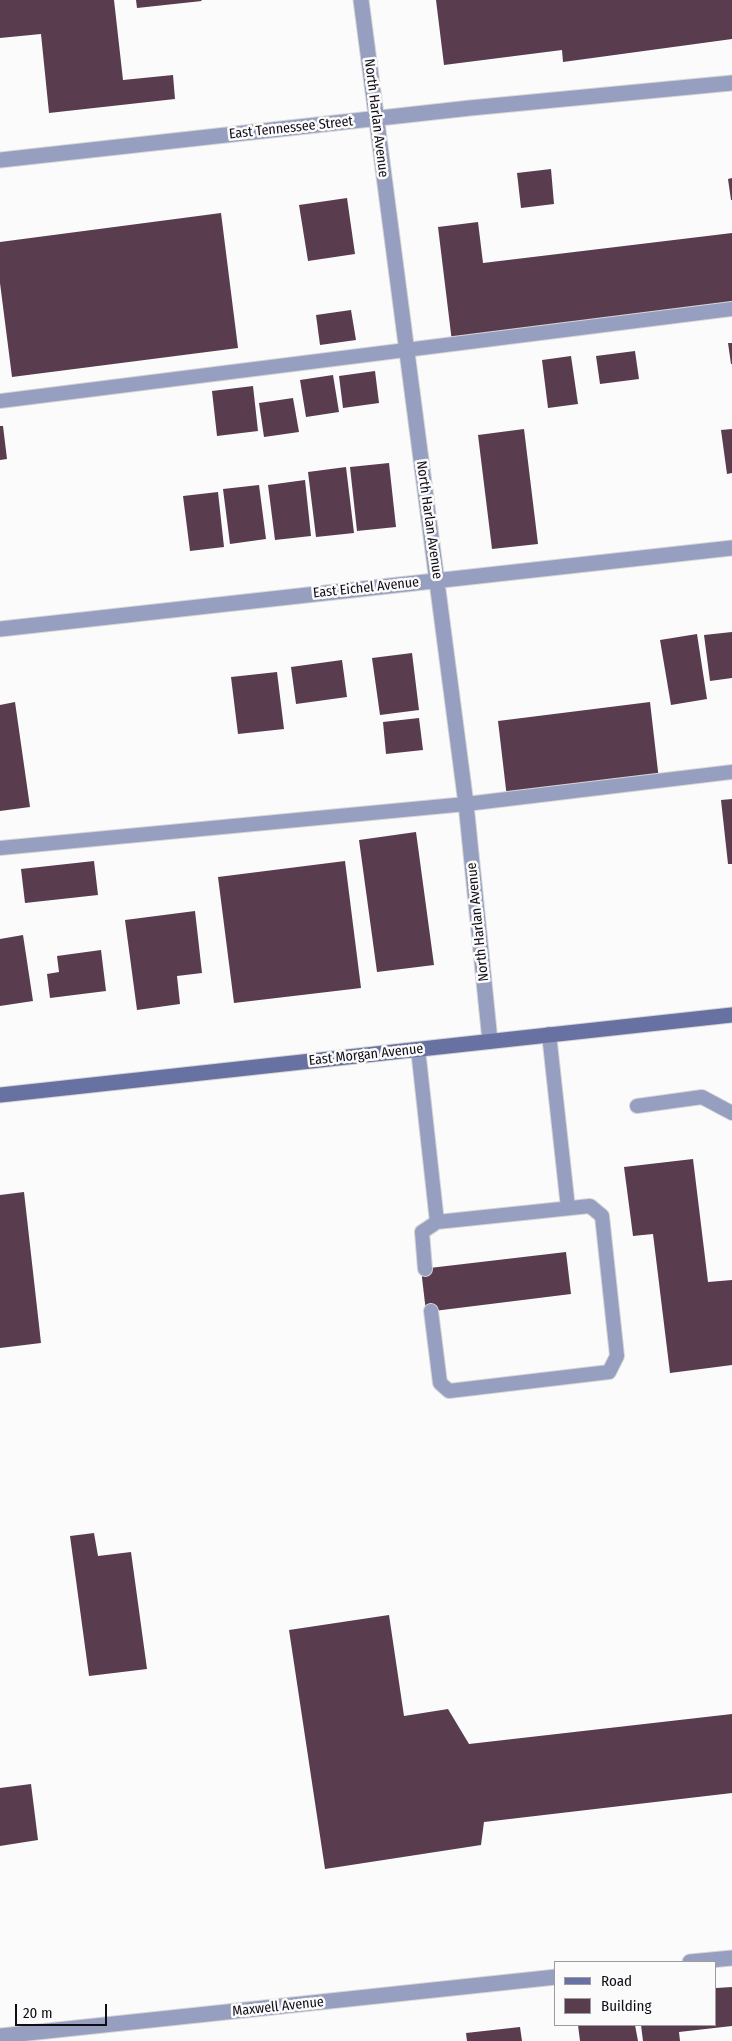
<!DOCTYPE html>
<html>
<head>
<meta charset="utf-8">
<style>
	body { margin:0 }
	#map { position:relative; width:732px; height:2041px; overflow:hidden; background:#fbfbfb; font-family:"Fira Sans Condensed",sans-serif }
	canvas { display:block }
	.legend { position:absolute; left:554px; top:1961px; width:162px; height:65px; box-sizing:border-box; background:#fbfbfb; border:1px solid #9d9b9f; margin:0; padding:6px 9px; list-style:none; font-size:15px; color:#110c16 }
	.legend li { display:flex; align-items:center; gap:10px; height:25px }
	.legend b { width:25px; border:1px solid #9d9b9f }
	.scale { position:absolute; left:15px; top:2004px; width:92px; height:22px; box-sizing:border-box; border:2px solid #110c16; border-top:0; padding-left:6px; font-size:15px; line-height:18px; white-space:nowrap; color:#110c16; -webkit-text-stroke:4px #fbfbfb; paint-order:stroke }
</style>
</head>
<body>
<div id="map">
<canvas width="732" height="2041"></canvas>
<ul class="legend">
<li><b style="height:6px;background:#6772a2"></b>Road</li>
<li><b style="height:14px;background:#5a3c4f"></b>Building</li>
</ul>
<div class="scale">20 m</div>
</div>
<script>
const ctx = document.querySelector('canvas').getContext('2d');
ctx.lineJoin = 'round';
function fillPath(path, color) { ctx.fillStyle = color; ctx.fill(path, 'evenodd'); }
const shape = rows => new Path2D(rows.map(r => 'M' + r).join(''));
function strokePath(path, color, width, dash) { ctx.strokeStyle = color; ctx.lineWidth = width; ctx.lineCap = dash ? 'butt' : 'round'; ctx.setLineDash(dash || []); ctx.stroke(path); }
function label(font, color, halo, rows, align = 'center') {
  ctx.font = font + ' "Fira Sans Condensed",sans-serif'; ctx.lineWidth = 5; ctx.setLineDash([]); ctx.textBaseline = 'middle'; ctx.strokeStyle = halo; ctx.fillStyle = color; for (const [text, x, y, turn = 0] of rows) {
    ctx.save(); ctx.translate(x, y); ctx.rotate((+turn || 0) * Math.PI / 180); ctx.textAlign = isNaN(turn) ? turn : align; if (halo) ctx.strokeText(text, 0, 0); ctx.fillText(text, 0, 0); ctx.restore();
  }
}
fillPath(shape([
	[0,0,114,0,123,80,173,75,175,99,49,113,41,34,0,38],
	[136,0,201,0,202,1,137,8],
	[436,0,732,0,732,39,563,62,562,50,444,65],
	[551,169,554,204,521,208,517,173],
	[732,178,732,200,731,200,728,179],
	[347,198,355,254,308,261,299,205],
	[221,213,238,348,12,377,0,283,0,242],
	[478,222,483,263,732,233,732,308,452,342,438,227],
	[351,310,356,340,320,345,316,315],
	[728,343,732,343,732,364,731,364],
	[635,351,639,379,600,384,596,356],
	[571,356,578,404,548,408,542,360],
	[375,371,379,403,343,408,339,376],
	[333,375,339,412,306,417,300,380],
	[253,386,258,431,217,436,212,391],
	[293,398,299,432,264,437,259,403],
	[0,426,3,426,7,459,0,460],
	[524,429,538,544,492,549,478,435],
	[732,429,732,473,727,474,721,430],
	[389,463,396,527,357,531,350,467],
	[346,467,354,533,316,537,308,472],
	[305,480,311,536,275,540,268,485],
	[259,485,266,539,230,544,223,489],
	[218,492,224,547,190,551,183,496],
	[732,632,732,678,710,681,704,635],
	[697,634,707,699,671,705,660,640],
	[412,653,419,710,380,715,372,658],
	[342,660,347,697,296,704,291,667],
	[277,672,284,729,238,734,231,677],
	[15,702,30,807,0,811,0,705],
	[650,702,659,780,507,798,498,721],
	[419,718,423,750,386,754,383,722],
	[732,799,732,864,728,864,721,800],
	[416,832,434,965,377,972,359,840],
	[94,861,98,895,25,903,21,869],
	[345,861,361,988,234,1003,218,877],
	[195,911,202,973,177,976,180,1004,137,1010,125,920],
	[23,935,33,1001,0,1006,0,939],
	[101,950,106,991,50,998,47,974,59,972,57,956],
	[693,1159,708,1282,732,1280,732,1365,670,1373,653,1234,633,1236,624,1167],
	[24,1192,41,1343,0,1348,0,1195],
	[566,1252,571,1294,426,1312,421,1269],
	[94,1533,98,1556,131,1552,147,1669,89,1676,70,1536],
	[389,1615,404,1716,448,1709,469,1744,732,1714,732,1793,484,1822,481,1845,325,1869,289,1630],
	[31,1784,38,1840,0,1846,0,1788],
	[732,1987,732,2026,679,2032,680,2041,643,2041,641,2025,716,2025,716,1988],
	[578,2025,635,2025,638,2041,580,2041],
	[520,2027,522,2041,467,2041,466,2033]
]), '#5a3c4f');
const lane = shape([
	[0,401,732,309],
	[0,848,466,804,732,772],
	[549,1034,568,1208],
	[418,1049,437,1222,590,1206,602,1216,617,1356,609,1372,449,1391,440,1383,431,1311],
	[637,1106,702,1097,732,1113],
	[425,1269,422,1232,437,1222]
]);
const street = shape([
	[361,0,466,804,490,1041],
	[0,160,470,108,732,83],
	[0,629,732,548],
	[690,1962,732,1958],
	[0,2036,556,1977]
]);
const secondary = shape([
	[0,1095,732,1015]
]);
strokePath(lane, '#d6d5d6', 16);
strokePath(street, '#d6d5d6', 17);
strokePath(secondary, '#d6d5d6', 17);
strokePath(lane, '#969fc0', 14);
strokePath(street, '#969fc0', 15);
strokePath(secondary, '#6772a2', 15);
label('14px', '#110c16', '#fbfbfb', [
	["North Harlan Avenue",376,118,83],
	["East Tennessee Street",291,128,-6],
	["North Harlan Avenue",429,520,82],
	["East Eichel Avenue",366,588,-6],
	["North Harlan Avenue",478,922,-96],
	["East Morgan Avenue",366,1055,-6],
	["Maxwell Avenue",278,2007,-6]
]);
</script>
</body>
</html>
